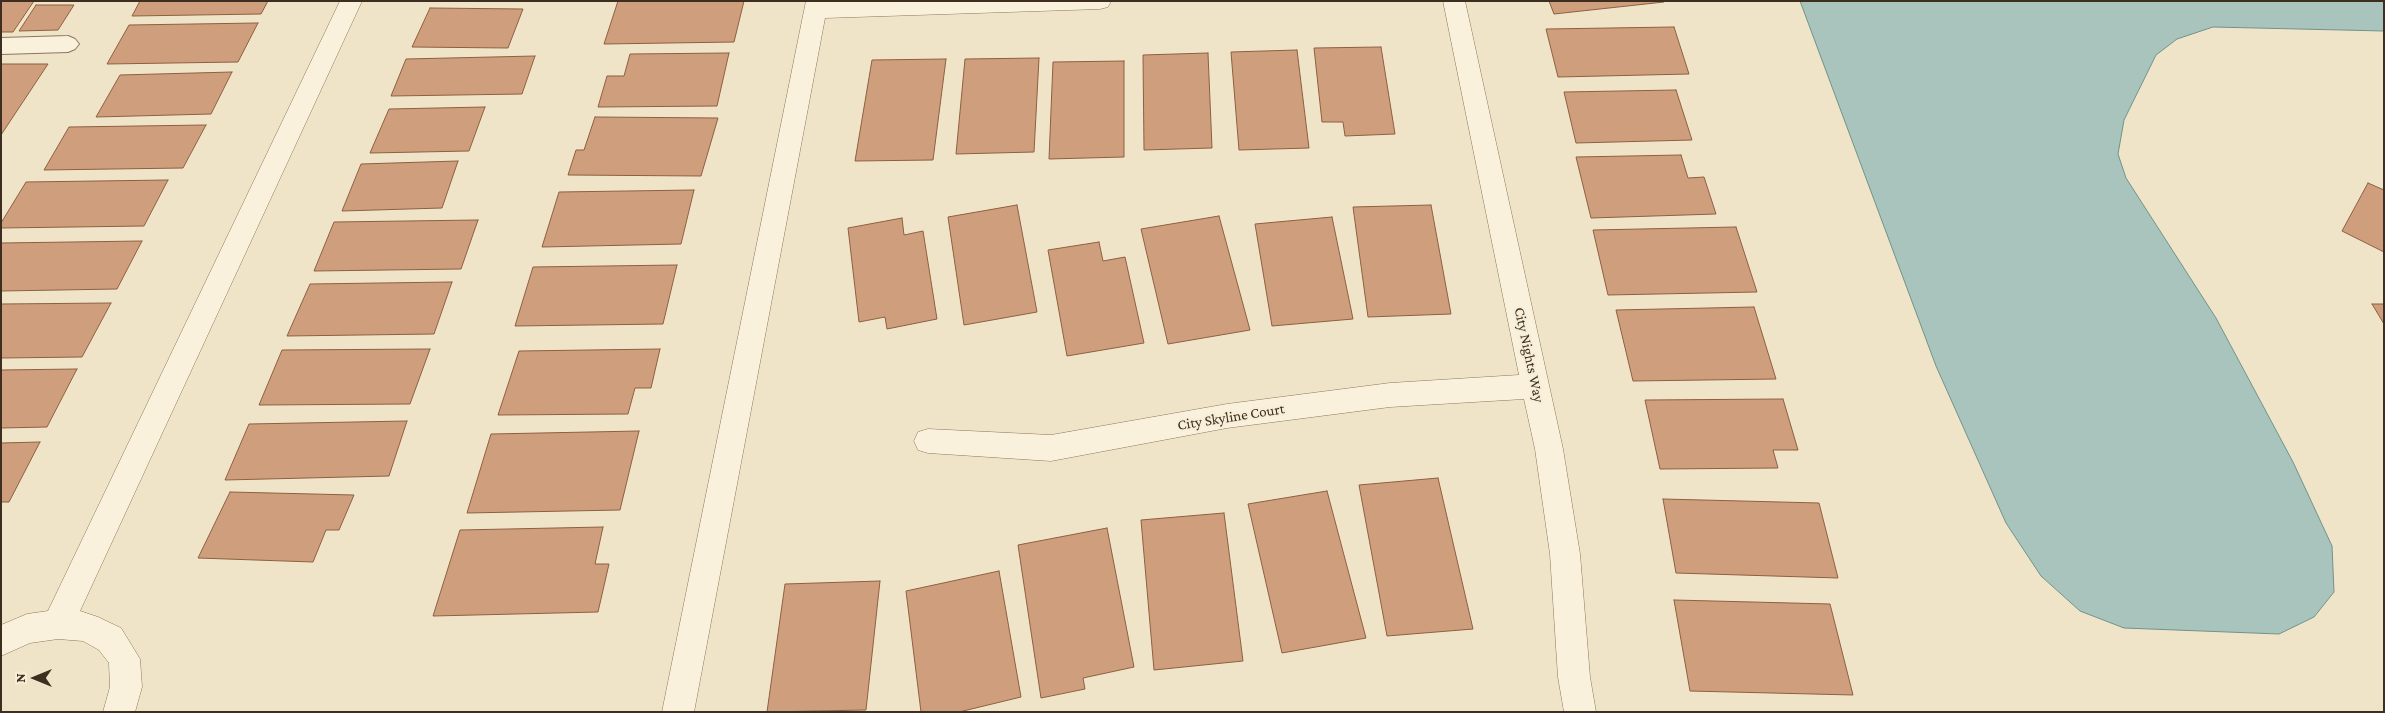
<!DOCTYPE html>
<html>
<head>
<meta charset="utf-8">
<style>
	body { margin:0 }
	#map { position:relative; width:2385px; height:713px; overflow:hidden; background:#f0e4c8; font-family:"Crimson Pro",serif }
	canvas { display:block }
	.frame { position:absolute; inset:0; border:2px solid #3d2e20; pointer-events:none }
	.north { position:absolute; left:10px; top:653px; width:50px; height:50px; -webkit-text-stroke:4px #f7eed8; paint-order:stroke; rotate:270deg; font-size:14px; font-weight:700; line-height:20px; text-align:center; color:#3d2e20 }
	.north::after { content:''; display:block; margin:auto; width:18px; height:22px; background:#3d2e20; clip-path:polygon(50% 0,100% 100%,50% 72%,0 100%) }
</style>
</head>
<body>
<div id="map">
<canvas width="2385" height="713"></canvas>
<div class="frame"></div>
<div class="north">N</div>
</div>
<script>
const ctx = document.querySelector('canvas').getContext('2d');
ctx.lineJoin = 'round';
function fillPath(path, color) { ctx.fillStyle = color; ctx.fill(path, 'evenodd'); }
const shape = rows => new Path2D(rows.map(r => 'M' + r).join(''));
function strokePath(path, color, width, dash) { ctx.strokeStyle = color; ctx.lineWidth = width; ctx.lineCap = dash ? 'butt' : 'round'; ctx.setLineDash(dash || []); ctx.stroke(path); }
function label(font, color, halo, rows, align = 'center') {
  ctx.font = font + ' "Crimson Pro",serif'; ctx.lineWidth = 4.5; ctx.setLineDash([]); ctx.textBaseline = 'middle'; ctx.strokeStyle = halo; ctx.fillStyle = color; for (const [text, x, y, turn = 0] of rows) {
    ctx.save(); ctx.translate(x, y); ctx.rotate((+turn || 0) * Math.PI / 180); ctx.textAlign = isNaN(turn) ? turn : align; if (halo) ctx.strokeText(text, 0, 0); ctx.fillText(text, 0, 0); ctx.restore();
  }
}
const water = shape([
	[1800,1,2384,1,2384,31,2213,27,2177,39,2156,55,2124,120,2118,154,2126,178,2216,318,2293,462,2332,546,2334,592,2314,617,2279,634,2124,628,2080,611,2041,576,2006,523,1936,366,1800,1]
]);
fillPath(water, '#a9c4bc');
strokePath(water, '#6f938a', 1);
const building = shape([
	[1,1,34,1,13,32,1,32,1,1],
	[140,1,268,1,261,14,132,16,140,1],
	[618,1,744,1,734,42,604,44,618,1],
	[1549,1,1663,1,1664,2,1554,14,1549,1],
	[36,5,74,5,58,30,19,31,36,5],
	[430,8,523,9,508,48,412,47,430,8],
	[258,23,238,62,107,64,129,25,258,23],
	[1674,27,1689,74,1558,77,1546,29,1674,27],
	[1381,47,1395,134,1345,136,1343,122,1322,122,1314,48,1381,47],
	[1297,50,1309,148,1239,150,1231,52,1297,50],
	[729,53,717,106,598,107,607,76,624,76,630,54,729,53],
	[1208,53,1212,148,1144,150,1143,55,1208,53],
	[535,56,522,94,391,96,406,59,535,56],
	[1039,58,1034,152,956,154,965,59,1039,58],
	[946,59,933,160,855,161,872,60,946,59],
	[1124,61,1124,157,1049,159,1053,62,1124,61],
	[1,64,48,64,1,135,1,64],
	[232,72,211,114,96,117,120,75,232,72],
	[1676,90,1692,140,1576,143,1564,92,1676,90],
	[485,107,469,151,370,153,389,109,485,107],
	[595,117,718,118,701,176,568,175,576,150,584,150,595,117],
	[206,125,183,168,44,170,69,127,206,125],
	[1681,155,1688,178,1704,177,1716,214,1591,218,1576,157,1681,155],
	[458,161,442,208,342,211,361,164,458,161],
	[168,180,144,226,1,228,1,223,26,182,168,180],
	[2368,183,2384,190,2384,252,2342,231,2368,183],
	[694,190,681,244,542,247,559,192,694,190],
	[1017,205,1037,312,964,325,948,217,1017,205],
	[1431,205,1451,314,1368,317,1353,207,1431,205],
	[1219,216,1250,330,1168,344,1141,229,1219,216],
	[1332,217,1353,319,1272,326,1255,224,1332,217],
	[902,218,904,235,923,231,937,319,887,329,885,317,859,322,848,228,902,218],
	[478,220,461,269,314,271,334,222,478,220],
	[1736,227,1757,292,1608,295,1593,230,1736,227],
	[142,241,117,289,1,291,1,243,142,241],
	[1099,242,1103,261,1125,257,1144,343,1067,356,1048,250,1099,242],
	[677,265,663,324,515,326,533,267,677,265],
	[452,282,434,334,287,336,310,284,452,282],
	[111,303,82,357,1,358,1,304,111,303],
	[2372,304,2384,304,2384,324,2372,304],
	[1754,307,1776,379,1633,381,1616,310,1754,307],
	[430,349,410,404,259,405,282,350,430,349],
	[660,349,651,388,635,388,628,414,498,415,519,351,660,349],
	[77,369,47,427,1,428,1,370,77,369],
	[1783,399,1798,450,1773,450,1778,468,1660,469,1645,400,1783,399],
	[407,421,389,476,225,480,249,424,407,421],
	[639,431,620,510,467,513,491,434,639,431],
	[40,442,9,502,1,502,1,443,40,442],
	[1438,478,1473,629,1387,636,1359,485,1438,478],
	[1327,491,1366,638,1282,653,1248,504,1327,491],
	[230,492,354,495,339,530,326,530,313,562,198,558,230,492],
	[1663,499,1819,503,1838,578,1676,573,1663,499],
	[1224,513,1243,661,1154,670,1141,520,1224,513],
	[603,527,595,564,609,564,598,612,433,616,460,530,603,527],
	[1107,528,1134,667,1083,678,1085,689,1041,698,1018,545,1107,528],
	[999,571,1021,697,959,712,921,712,906,591,999,571],
	[880,581,866,710,767,712,785,584,880,581],
	[1674,600,1830,604,1853,695,1690,691,1674,600]
]);
fillPath(building, '#cf9f7d');
strokePath(building, '#8d5f41', 1);
const service = shape([
	[68,36,75,39,79,44,75,49,68,52,1,54,1,38,68,36]
]);
const minor = shape([
	[340,1,362,1,80,611,98,617,121,628,140,659,142,687,135,712,103,712,110,687,109,663,99,650,83,641,58,639,30,643,1,656,1,625,27,614,48,611,340,1],
	[806,1,1111,1,1108,7,1100,9,825,18,694,712,662,712,806,1],
	[1443,1,1465,1,1563,449,1580,554,1590,677,1596,712,1564,712,1558,677,1550,554,1535,449,1524,399,1390,407,1227,428,1051,461,928,453,918,450,914,441,918,432,928,429,1051,435,1227,404,1390,383,1519,375,1443,1]
]);
strokePath(service, '#8d765c', 2);
strokePath(minor, '#8d765c', 1);
fillPath(service, '#faf1dc');
fillPath(minor, '#faf1dc');
label('15px', '#3d2e20', '#f7eed8', [
	["City Nights Way",1529,355,78],
	["City Skyline Court",1231,417,-9]
]);
</script>
</body>
</html>
